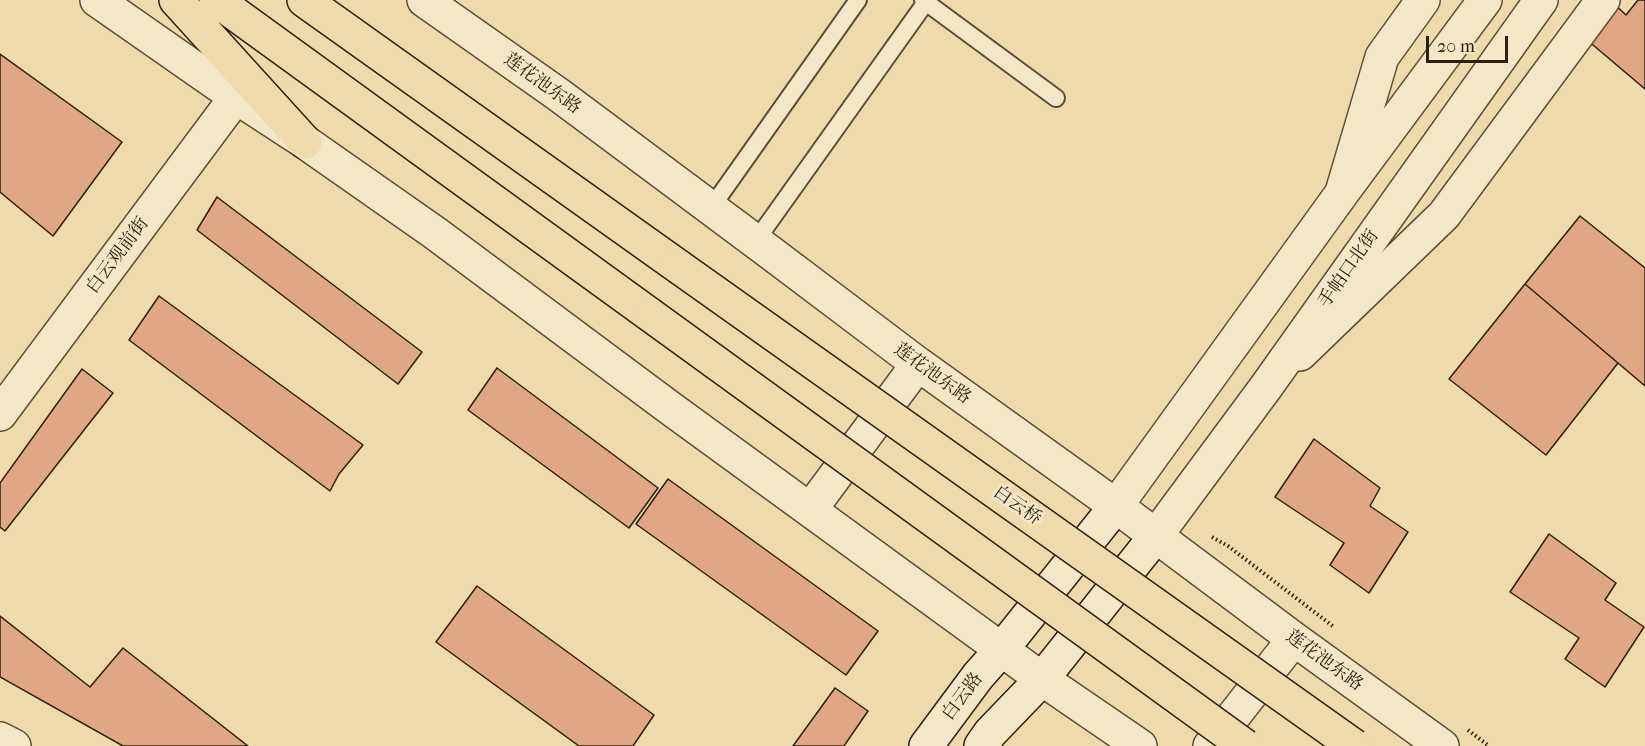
<!DOCTYPE html>
<html>
<head>
<meta charset="utf-8">
<style>
	body { margin:0 }
	#map { position:relative; width:1645px; height:746px; overflow:hidden; background:#eedaaa; font-family:"IM FELL French Canon",serif }
	canvas { display:block }
	.scale { position:absolute; left:1426px; top:36px; width:82px; height:27px; box-sizing:border-box; border:3px solid #2e2010; border-top:0; padding-left:8px; font-size:18px; line-height:21px; white-space:nowrap; color:#2e2010; -webkit-text-stroke:4px #f4e7c8; paint-order:stroke }
</style>
</head>
<body>
<div id="map">
<canvas width="1645" height="746"></canvas>
<div class="scale">20 m</div>
</div>
<script>
const ctx = document.querySelector('canvas').getContext('2d');
ctx.lineJoin = 'round';
function fillPath(path, color) { ctx.fillStyle = color; ctx.fill(path, 'evenodd'); }
const shape = rows => new Path2D(rows.map(r => 'M' + r).join(''));
function strokePath(path, color, width, dash) { ctx.strokeStyle = color; ctx.lineWidth = width; ctx.lineCap = dash ? 'butt' : 'round'; ctx.setLineDash(dash || []); ctx.stroke(path); }
function label(font, color, halo, rows, align = 'center') {
  ctx.font = font + ' "IM FELL French Canon","Noto Serif SC",serif'; ctx.lineWidth = 5; ctx.setLineDash([]); ctx.textBaseline = 'middle'; ctx.strokeStyle = halo; ctx.fillStyle = color; for (const [text, x, y, turn = 0] of rows) {
    ctx.save(); ctx.translate(x, y); ctx.rotate((+turn || 0) * Math.PI / 180); ctx.textAlign = isNaN(turn) ? turn : align; if (halo) ctx.strokeText(text, 0, 0); ctx.fillText(text, 0, 0); ctx.restore();
  }
}
const building = shape([
	[1610,0,1626,15,1638,0,1645,0,1645,89,1580,34,1610,0],
	[0,54,122,142,53,236,0,192,0,54],
	[217,197,422,352,398,384,197,230,217,197],
	[1580,216,1645,268,1645,386,1525,284,1580,216],
	[1525,284,1618,363,1546,455,1449,379,1525,284],
	[159,296,363,445,339,474,330,491,129,340,159,296],
	[497,368,658,488,629,528,468,410,497,368],
	[82,369,113,393,5,531,0,527,0,483,82,369],
	[1314,439,1380,488,1370,506,1408,532,1369,593,1330,565,1344,543,1275,497,1314,439],
	[668,479,878,631,846,675,636,524,668,479],
	[1549,534,1616,583,1605,600,1644,627,1605,687,1565,659,1579,638,1510,592,1549,534],
	[477,586,654,715,633,746,579,746,436,642,477,586],
	[0,616,90,687,123,648,248,746,123,746,0,677,0,616],
	[835,688,868,711,844,746,793,746,835,688]
]);
fillPath(building, '#e0a784');
strokePath(building, '#2e2010', 1.5);
const service = shape([
	[923,0,1056,98],
	[711,208,858,0],
	[755,242,926,2]
]);
const minor = shape([
	[1343,189,1382,57,1423,0],
	[1300,354,1444,215,1603,0],
	[0,414,236,97],
	[0,739,14,746]
]);
const tertiary = shape([
	[97,0,236,97,305,142,435,233,670,408,1042,679,1140,746],
	[424,0,559,95,771,253,918,364,1116,506,1294,639,1442,746],
	[1116,506,1342,193,1485,0],
	[810,510,918,364],
	[1155,537,1266,387,1541,0],
	[1210,746,1294,639]
]);
const secondary = shape([
	[926,746,978,676,1002,649,1116,506],
	[981,746,990,733,1042,679,1155,537]
]);
const trunk = shape([
	[176,0,305,142],
	[216,0,649,314],
	[304,0,679,267]
]);
strokePath(service, '#5e4e36', 20);
strokePath(minor, '#5e4e36', 36);
strokePath(tertiary, '#5e4e36', 36);
strokePath(secondary, '#2e2010', 36);
strokePath(trunk, '#2e2010', 36);
strokePath(shape([
	[1212,537,1228,546,1334,627],
	[1468,730,1489,746]
]), '#2e2010', 4, [1.5, 3]);
strokePath(service, '#f4e7c8', 16);
strokePath(minor, '#f4e7c8', 33);
strokePath(tertiary, '#f4e7c8', 33);
strokePath(secondary, '#f4e7c8', 33);
strokePath(trunk, '#eedaaa', 33);
const trunkBridge = shape([
	[679,267,1354,746],
	[649,314,1245,746]
]);
strokePath(trunkBridge, '#2e2010', 36, []);
strokePath(trunkBridge, '#eedaaa', 33);
label('18px', '#2e2010', '#f4e7c8', [
	["莲花池东路",542,84,36],
	["白云观前街",118,256,-53],
	["手帕口北街",1349,269,-55],
	["莲花池东路",932,374,36],
	["白云桥",1017,506,35],
	["莲花池东路",1324,661,36],
	["白云路",963,697,-53]
]);
</script>
</body>
</html>
